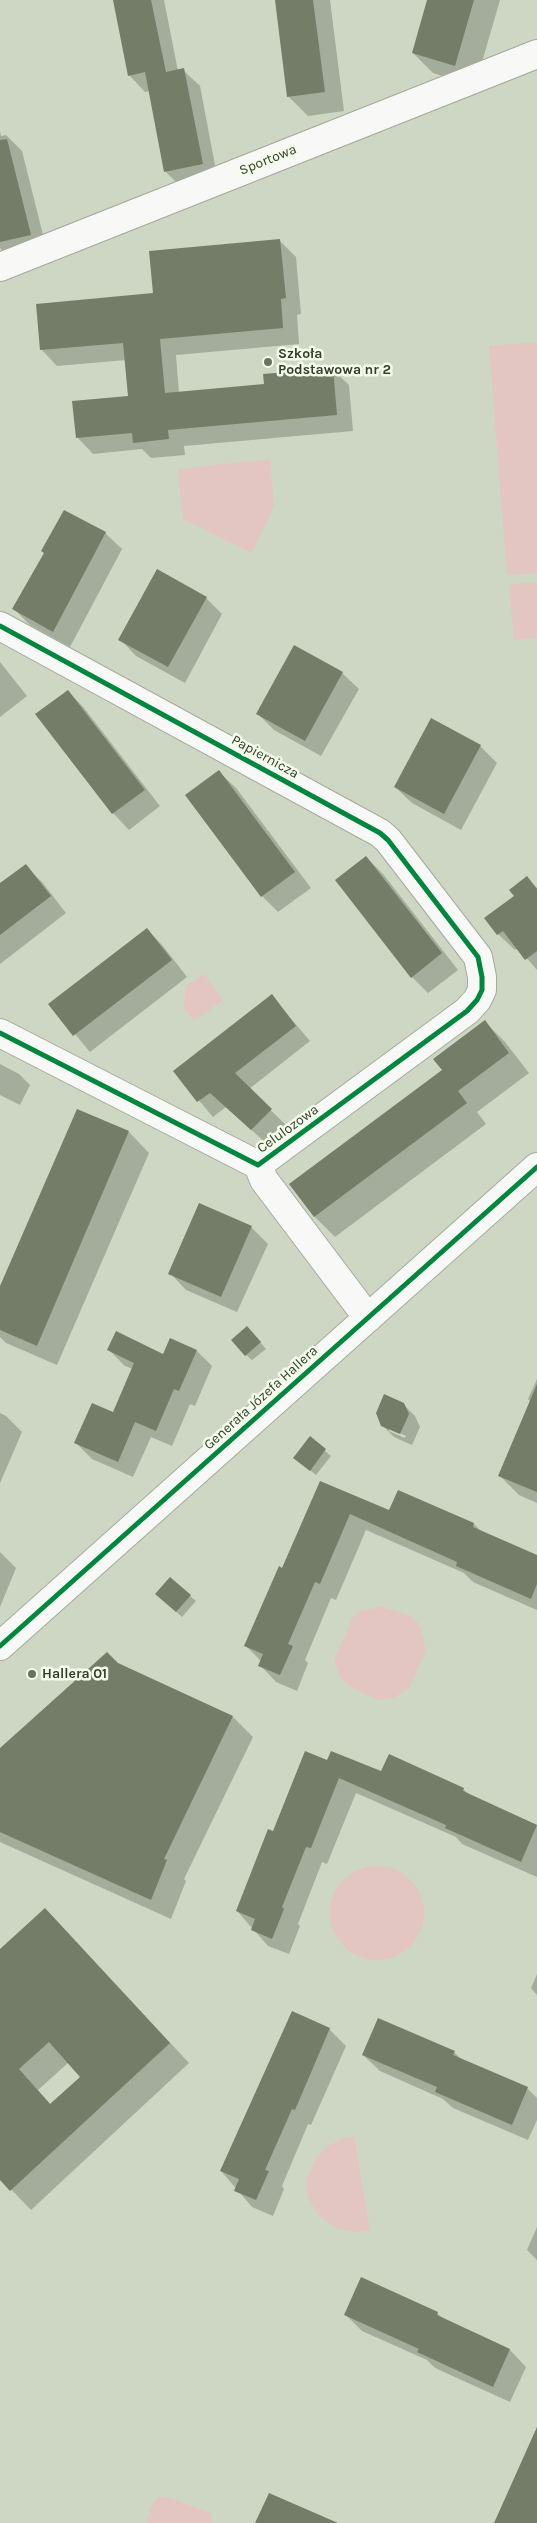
<!DOCTYPE html>
<html>
<head>
<meta charset="utf-8">
<style>
	body { margin:0 }
	canvas { display:block; background:#cdd7c3 }
</style>
</head>
<body>
<canvas width="537" height="2523"></canvas>
<script>
const ctx = document.querySelector('canvas').getContext('2d');
ctx.lineJoin = 'round';
function fillPath(path, color) { ctx.fillStyle = color; ctx.fill(path, 'evenodd'); }
const shape = rows => new Path2D(rows.map(r => 'M' + r).join(''));
function strokePath(path, color, width, dash) { ctx.strokeStyle = color; ctx.lineWidth = width; ctx.lineCap = dash ? 'butt' : 'round'; ctx.setLineDash(dash || []); ctx.stroke(path); }
function label(font, color, halo, rows, align = 'center') {
  ctx.font = font + ' Karla,sans-serif'; ctx.lineWidth = 5; ctx.setLineDash([]); ctx.textBaseline = 'middle'; ctx.strokeStyle = halo; ctx.fillStyle = color; for (const [text, x, y, turn = 0] of rows) {
    ctx.save(); ctx.translate(x, y); ctx.rotate((+turn || 0) * Math.PI / 180); ctx.textAlign = isNaN(turn) ? turn : align; if (halo) ctx.strokeText(text, 0, 0); ctx.fillText(text, 0, 0); ctx.restore();
  }
}
fillPath(shape([
	[537,342,537,573,507,575,489,346],
	[270,459,274,506,252,553,183,519,178,469],
	[537,582,537,638,514,640,509,585],
	[204,974,223,1000,194,1021,184,1008,186,986],
	[380,1607,407,1614,418,1623,424,1639,425,1653,409,1688,393,1698,377,1700,349,1686,339,1676,334,1660,353,1617,360,1611],
	'330 1913a47 47 0 1 1 94 0a47 47 0 1 1-94 0Z',
	[354,2136,370,2230,357,2232,336,2228,318,2215,308,2197,306,2181,314,2162,326,2147,342,2139],
	[159,2497,166,2497,209,2512,212,2515,212,2523,146,2523,153,2503]
]), '#e3c6c2');
fillPath(shape([
	[114,0,164,0,178,71,183,70,200,86,218,181,182,188,166,172,150,91,145,92,129,75],
	[276,0,330,0,344,111,308,116,288,96],
	[428,0,500,0,475,86,433,73,413,53],
	[0,131,1,136,6,135,22,151,47,251,11,260,0,248],
	[280,241,296,257,301,314,297,315,299,344,176,355,179,393,265,385,332,369,349,385,353,431,184,446,185,455,151,458,142,449,93,454,77,437,129,397,126,360,57,366,41,349,154,295],
	[105,533,122,549,70,647,30,625,14,609,45,554],
	[206,598,222,614,185,683,136,656,120,639],
	[0,662,27,696,0,717],
	[342,673,359,689,321,756,274,730,257,713],
	[68,691,84,708,160,806,129,830,113,813,37,715],
	[431,720,480,746,497,763,461,830,412,803,395,787],
	[219,772,236,788,311,888,278,912,262,896],
	[366,857,383,874,458,970,428,993,412,977],
	[25,866,42,882,66,913,0,964,0,885],
	[527,878,537,888,537,970,518,948,515,950,498,934,486,918,516,896],
	[147,929,163,946,187,977,90,1052,50,1004],
	[272,996,310,1041,249,1089,286,1125,267,1144,226,1107,213,1117,175,1072],
	[485,1022,505,1042,529,1073,477,1112,486,1124,335,1237,315,1217,291,1184,444,1070],
	[0,1064,19,1074,30,1085,20,1105,0,1095],
	[77,1110,129,1132,149,1153,57,1365,6,1343,0,1337,0,1289],
	[251,1227,268,1244,237,1312,186,1290,170,1273],
	[253,1334,266,1349,252,1360,246,1355],
	[109,1350,164,1356,197,1351,212,1366,195,1406,190,1404,172,1446,151,1437,133,1477,92,1459,76,1443,113,1414,133,1369,125,1366],
	[537,1379,537,1503,519,1495,499,1475,531,1402,528,1399],
	[403,1404,415,1416,420,1427,412,1445,394,1437,382,1425],
	[389,1428,406,1436,405,1438,389,1431],
	[0,1413,6,1416,22,1432,0,1483],
	[310,1438,331,1456,316,1475,301,1463],
	[321,1482,390,1512,474,1524,483,1533,537,1557,537,1610,473,1582,464,1573,366,1530,336,1600,331,1598,305,1660,308,1663,297,1691,276,1682,260,1665,261,1661,246,1646,283,1570],
	[0,1552,16,1568,0,1607],
	[190,1596,196,1601,182,1617,163,1600],
	[118,1664,233,1717,253,1737,184,1879,186,1881,171,1919,0,1842,0,1750],
	[328,1762,463,1789,470,1795,537,1825,537,1877,462,1844,456,1837,356,1793,327,1864,322,1862,298,1924,300,1926,289,1954,268,1946,237,1911,274,1833],
	[65,1930,189,2063,31,2210,0,2178,0,1951],
	[69,2062,82,2077,51,2105,38,2090],
	[537,1974,537,1995,531,1988],
	[329,2029,346,2046,311,2125,308,2124,282,2186,284,2189,273,2216,252,2207,221,2171],
	[454,2052,462,2060,527,2088,537,2098,537,2120,528,2140,453,2108,443,2099,380,2071,363,2055],
	[537,2227,537,2260,527,2250],
	[437,2313,444,2320,510,2350,526,2367,510,2402,435,2368,427,2360,362,2331,346,2315]
]), '#0003');
fillPath(shape([
	[113,0,151,0,166,72,184,68,203,164,164,172,145,72,128,76],
	[275,0,313,0,325,92,287,97],
	[427,0,474,0,455,66,412,53],
	[7,139,31,235,0,242,0,140],
	[280,239,286,298,281,299,283,328,160,339,165,393,264,384,263,374,333,368,337,415,168,430,169,439,133,443,132,433,76,438,72,401,128,396,123,343,40,350,36,304,153,293,149,251],
	[64,510,106,532,53,632,12,609,44,553,41,551],
	[157,569,207,597,168,667,118,640],
	[294,645,343,672,305,741,256,714],
	[68,690,145,790,112,814,35,714],
	[431,718,481,745,444,814,394,787],
	[219,770,295,872,261,897,185,795],
	[366,856,442,953,411,978,335,880],
	[26,864,51,896,0,935,0,883],
	[527,876,537,889,537,951,525,960,503,931,497,935,484,918,514,896,509,890],
	[147,928,172,960,73,1036,48,1004],
	[272,994,296,1026,235,1073,272,1109,251,1130,210,1093,197,1102,173,1071],
	[485,1020,509,1053,458,1091,467,1103,314,1217,289,1184,442,1070,433,1059],
	[77,1109,129,1131,37,1346,0,1330,0,1286],
	[199,1203,252,1226,221,1297,168,1274],
	[247,1326,261,1342,245,1356,231,1340],
	[116,1331,163,1354,170,1338,197,1350,179,1391,174,1389,156,1431,135,1422,118,1462,74,1443,92,1403,113,1412,134,1363,107,1350],
	[537,1384,537,1492,498,1476],
	[384,1394,404,1403,409,1414,400,1434,381,1426,376,1413],
	[310,1436,326,1449,310,1471,293,1458],
	[320,1481,389,1510,398,1490,474,1523,473,1527,537,1555,537,1584,531,1599,456,1566,457,1562,350,1514,320,1584,315,1582,288,1644,293,1646,280,1675,258,1666,263,1654,244,1646,279,1566,282,1568],
	[170,1577,191,1595,176,1612,155,1594],
	[107,1652,118,1663,233,1716,164,1859,167,1860,151,1900,0,1832,0,1748],
	[305,1751,327,1760,331,1751,381,1771,389,1754,464,1788,463,1791,537,1825,521,1862,445,1828,446,1825,339,1778,311,1848,306,1847,282,1907,284,1909,272,1939,251,1930,255,1919,236,1911,268,1829,273,1831],
	[45,1908,170,2043,10,2191,0,2180,0,1949],
	[49,2042,80,2077,50,2104,19,2069],
	[292,2011,330,2028,295,2110,292,2109,265,2170,269,2171,256,2200,234,2191,239,2179,220,2171],
	[378,2018,455,2051,453,2055,528,2087,512,2125,435,2092,437,2087,362,2055],
	[361,2277,438,2312,437,2315,510,2349,493,2387,417,2352,419,2349,344,2315],
	[537,2427,537,2523,494,2523],
	[269,2493,338,2523,255,2523]
]), '#737d67');
const minor = shape([
	[0,267,537,54],
	[0,626,380,833,388,840,478,957,482,977,482,990,477,1000,467,1011,258,1165,0,1033],
	[258,1165,264,1180,368,1318]
]);
const tertiary = shape([
	[0,1646,537,1167]
]);
strokePath(minor, '#a4ab9c', 30);
strokePath(tertiary, '#a4ab9c', 30);
strokePath(minor, '#f8f9f6', 28);
strokePath(tertiary, '#f8f9f6', 28);
strokePath(shape([
	[0,626,380,833,388,840,478,957,482,977,482,990,477,1000,467,1011,258,1165,0,1033],
	[0,1646,537,1167]
]), '#00873e', 5);
for (const [x, y, r, color] of [
	[268,362,5,"#6a7262"],
	[32,1674,5,"#6a7262"]
]) { const dot = new Path2D(); dot.arc(x, y, r, 0, 2 * Math.PI); ctx.fillStyle = color; ctx.fill(dot); strokePath(dot, '#f3fdea', 2); }
label('14px', '#353c2d', '#f3fdea', [
	["Sportowa",268,160,-22],
	["Papiernicza",265,757,29],
	["Celulozowa",288,1129,-36],
	["Generała Józefa Hallera",261,1398,-42]
]);
label('bold 14px', '#353c2d', '#f3fdea', [
	["Szkoła",278,354],
	["Podstawowa nr 2",278,370],
	["Hallera 01",42,1674]
], 'left');
</script>
</body>
</html>
